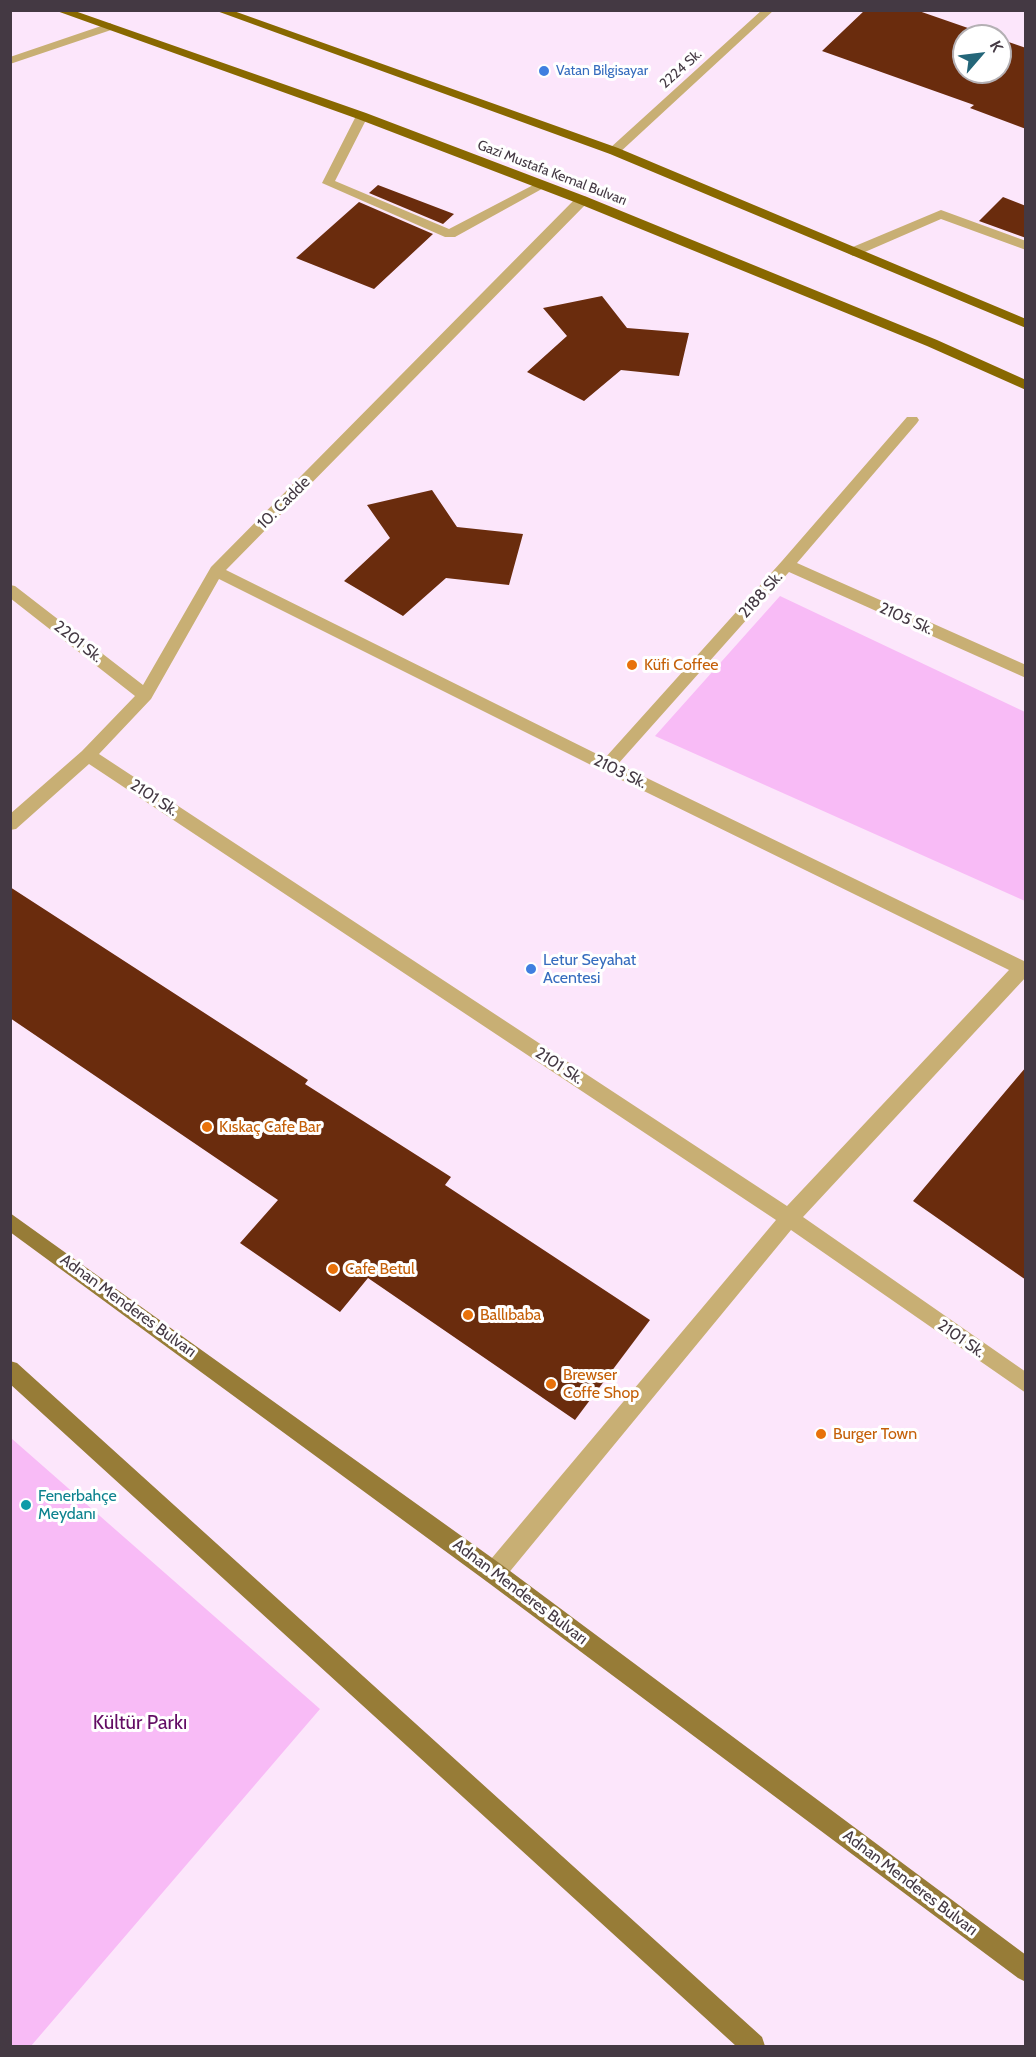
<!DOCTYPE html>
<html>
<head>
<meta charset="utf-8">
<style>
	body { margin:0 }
	#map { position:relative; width:1036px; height:2057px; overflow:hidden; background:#fce6fb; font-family:Cabin,sans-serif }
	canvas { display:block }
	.frame { position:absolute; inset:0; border:12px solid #443943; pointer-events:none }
	.north { position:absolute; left:952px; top:24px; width:60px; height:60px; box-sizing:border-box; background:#fff; border:2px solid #b4b0b4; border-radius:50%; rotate:62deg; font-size:16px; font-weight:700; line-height:24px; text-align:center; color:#443943 }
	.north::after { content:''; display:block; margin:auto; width:21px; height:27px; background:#246679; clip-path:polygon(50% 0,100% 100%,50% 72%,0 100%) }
</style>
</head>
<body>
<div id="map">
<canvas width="1036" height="2057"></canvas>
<div class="frame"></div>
<div class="north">K</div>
</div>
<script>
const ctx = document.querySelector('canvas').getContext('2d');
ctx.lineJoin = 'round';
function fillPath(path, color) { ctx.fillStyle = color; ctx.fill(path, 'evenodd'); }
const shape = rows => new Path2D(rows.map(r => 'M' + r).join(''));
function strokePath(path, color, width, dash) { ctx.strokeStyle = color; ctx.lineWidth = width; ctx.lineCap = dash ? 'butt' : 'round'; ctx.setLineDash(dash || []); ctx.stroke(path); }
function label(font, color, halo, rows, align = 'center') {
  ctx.font = font + ' Cabin,sans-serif'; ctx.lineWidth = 6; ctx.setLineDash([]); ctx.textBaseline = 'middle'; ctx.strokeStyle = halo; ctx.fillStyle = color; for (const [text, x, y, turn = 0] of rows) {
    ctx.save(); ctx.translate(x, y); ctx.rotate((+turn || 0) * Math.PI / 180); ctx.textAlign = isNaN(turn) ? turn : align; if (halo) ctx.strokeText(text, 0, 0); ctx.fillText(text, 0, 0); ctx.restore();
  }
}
fillPath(shape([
	[780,596,1025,712,1025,901,655,736],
	[11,1438,320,1709,31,2046,10,2046]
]), '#f8bbf6');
fillPath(shape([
	[865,10,916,10,991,36,964,36,964,72,1000,72,1000,39,1026,48,1026,129,970,108,974,105,822,51],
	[378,185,454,214,443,224,369,193],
	[1003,197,1026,206,1026,238,979,221],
	[359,202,433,234,374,289,296,258],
	[602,296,627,328,689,333,679,376,621,370,584,401,527,372,567,336,543,308],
	[432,490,457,527,523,534,509,585,446,578,403,616,344,581,390,538,367,505],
	[10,887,308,1080,305,1084,451,1177,445,1185,650,1320,575,1420,368,1278,340,1312,240,1243,278,1200,10,1018],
	[1026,1067,1026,1280,913,1201]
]), '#6a2c0d');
fillPath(shape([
	[762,10,774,10,618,154,610,154,608,151,610,148,762,10],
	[110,23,116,27,114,29,10,64,10,57,110,23],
	[362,112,368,116,335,181,449,229,539,182,543,181,549,185,455,237,445,237,322,183,356,116,362,112],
	[582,196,587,197,588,200,587,203,226,570,605,758,782,561,907,417,917,417,919,420,917,423,797,563,1026,665,1026,678,789,572,618,764,1026,962,1026,977,803,1217,1026,1372,1026,1393,791,1230,502,1581,494,1584,486,1581,483,1573,486,1565,776,1220,89,764,16,829,10,830,10,814,82,751,135,696,10,598,10,585,15,586,143,685,211,567,577,197,582,196],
	[219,579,601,770,1009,970,787,1206,99,754,151,699,219,579],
	[941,210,1026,241,1026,250,941,219,858,255,853,256,846,252,848,249,941,210]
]), '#c8af74');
fillPath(shape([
	[10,1213,502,1565,1026,1955,1026,1982,1018,1978,486,1581,10,1232,10,1213],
	[10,1361,17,1363,762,2037,765,2046,736,2046,10,1384,10,1361]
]), '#977c37');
fillPath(shape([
	[54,10,72,10,366,113,587,197,937,340,1026,380,1026,390,927,346,577,203,358,119,54,10],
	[214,10,231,10,618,148,1026,319,1026,328,610,154,214,10]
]), '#886800');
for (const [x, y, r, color] of [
	[544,71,6,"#3f7fe0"],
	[632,665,6,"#e8710a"],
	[531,969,6,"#3f7fe0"],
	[207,1127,6,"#e8710a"],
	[333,1269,6,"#e8710a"],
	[468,1315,6,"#e8710a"],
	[551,1384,6,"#e8710a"],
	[821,1434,6,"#e8710a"],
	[26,1505,6,"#0f9aa8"]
]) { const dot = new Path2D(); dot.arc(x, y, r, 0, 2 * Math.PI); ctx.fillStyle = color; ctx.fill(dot); strokePath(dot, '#fff', 2); }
label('14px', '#443943', '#fff', [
	["2224 Sk.",681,69,-42],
	["Gazi Mustafa Kemal Bulvarı",552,173,21]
]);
label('14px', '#366cbe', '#fff', [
	["Vatan Bilgisayar",556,71]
], 'left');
label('16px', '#443943', '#fff', [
	["10. Cadde",284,503,-45],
	["2188 Sk.",761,595,-48],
	["2105 Sk.",906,619,24],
	["2201 Sk.",78,642,38],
	["2103 Sk.",620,772,26],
	["2101 Sk.",154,798,33],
	["2101 Sk.",559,1066,33],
	["Adnan Menderes Bulvarı",128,1306,36],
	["2101 Sk.",961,1339,35],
	["Adnan Menderes Bulvarı",520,1592,37],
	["Adnan Menderes Bulvarı",910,1883,37]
]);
label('16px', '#c56008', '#fff', [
	["Küfi Coffee",644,665],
	["Kıskaç Cafe Bar",219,1127],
	["Cafe Betul",345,1269],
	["Ballıbaba",480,1315],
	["Brewser",563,1375],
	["Coffe Shop",563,1393],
	["Burger Town",833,1434]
], 'left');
label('16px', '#366cbe', '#fff', [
	["Letur Seyahat",543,960],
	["Acentesi",543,978]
], 'left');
label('16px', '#0d838f', '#fff', [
	["Fenerbahçe",38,1496],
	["Meydanı",38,1514]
], 'left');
label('20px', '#630c64', '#fff', [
	["Kültür Parkı",140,1723]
]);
</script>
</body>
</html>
